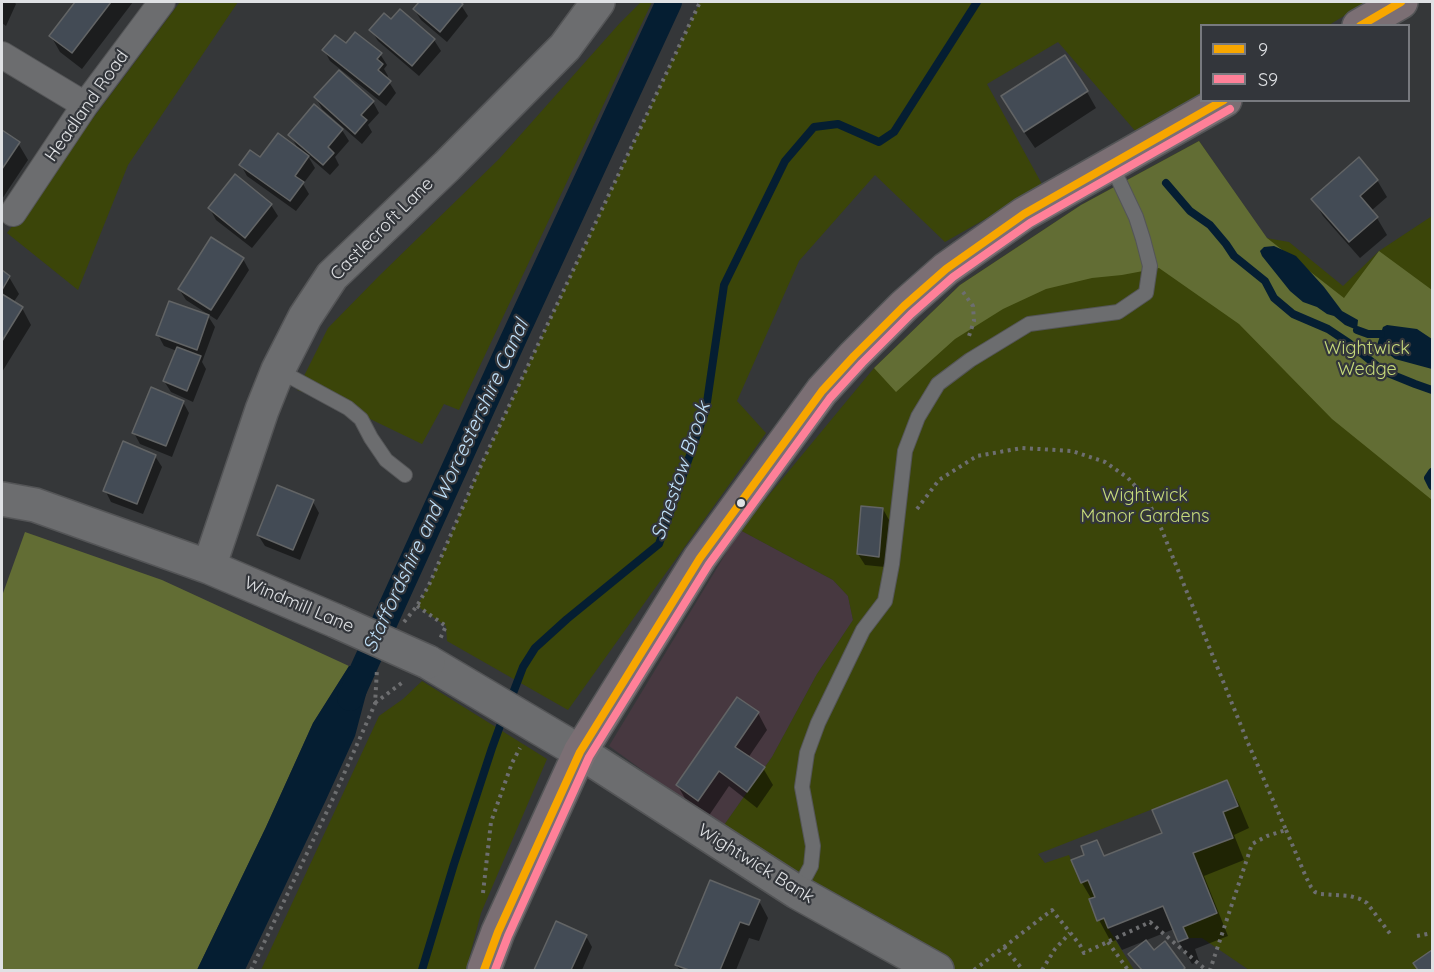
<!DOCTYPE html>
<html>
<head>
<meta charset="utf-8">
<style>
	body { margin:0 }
	#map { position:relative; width:1434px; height:972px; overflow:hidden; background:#353739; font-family:Quicksand,sans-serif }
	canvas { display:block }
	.frame { position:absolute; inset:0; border:3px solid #dfe1e4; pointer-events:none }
	.legend { position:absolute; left:1200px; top:24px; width:210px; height:78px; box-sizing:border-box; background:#33363b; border:2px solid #787a7f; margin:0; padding:8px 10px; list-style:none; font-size:18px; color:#dfe1e4 }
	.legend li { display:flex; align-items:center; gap:12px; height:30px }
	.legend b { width:30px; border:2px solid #787a7f }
</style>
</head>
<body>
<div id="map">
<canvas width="1434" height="972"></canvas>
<div class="frame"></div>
<ul class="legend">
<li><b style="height:8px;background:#f7a600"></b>9</li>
<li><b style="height:8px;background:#ff8098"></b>S9</li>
</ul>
</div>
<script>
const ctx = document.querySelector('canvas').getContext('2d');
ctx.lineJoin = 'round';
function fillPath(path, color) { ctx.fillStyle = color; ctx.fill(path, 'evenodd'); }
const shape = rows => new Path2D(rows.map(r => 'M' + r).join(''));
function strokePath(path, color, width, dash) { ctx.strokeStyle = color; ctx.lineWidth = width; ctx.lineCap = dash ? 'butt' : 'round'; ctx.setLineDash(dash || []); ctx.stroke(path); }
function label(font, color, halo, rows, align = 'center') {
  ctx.font = font + ' Quicksand,sans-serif'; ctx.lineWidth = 4.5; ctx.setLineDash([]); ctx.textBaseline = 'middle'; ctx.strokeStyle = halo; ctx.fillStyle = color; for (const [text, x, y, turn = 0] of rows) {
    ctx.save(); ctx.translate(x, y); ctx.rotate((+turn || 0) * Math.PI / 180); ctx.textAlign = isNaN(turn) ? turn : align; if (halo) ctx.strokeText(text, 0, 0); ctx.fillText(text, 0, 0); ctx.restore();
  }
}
fillPath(shape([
	[740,530,833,580,848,596,853,620,817,674,772,757,722,828,609,746]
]), '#473840');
fillPath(shape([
	[180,2,238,2,128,165,78,290,7,233],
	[641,2,652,2,459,410,444,404,422,444,366,417,297,390,328,328,379,276,499,159,619,24],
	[700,2,1367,2,1329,25,1202,26,1201,97,1137,133,1058,42,987,84,1043,186,945,242,875,175,799,261,737,401,766,433,568,710,447,641,446,626,417,606,429,585,482,463],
	[1199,141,1266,238,1289,242,1343,286,1379,251,1432,216,1432,970,1249,970,1202,938,1188,938,1183,927,1217,913,1193,853,1233,837,1223,812,1238,806,1227,780,1038,854,1045,863,1069,855,1080,883,1088,880,1095,897,1089,900,1097,921,1104,918,1108,928,1134,970,956,970,855,910,828,890,789,872,722,828,772,757,817,674,853,620,848,596,833,580,740,530,874,368,960,285,1081,205],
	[422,681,547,759,481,913,466,970,261,970,379,716,403,699]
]), '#3b4509');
fillPath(shape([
	[1199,141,1267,238,1344,298,1379,251,1432,290,1432,500,1332,419,1239,324,1159,268,1122,275,1092,278,1046,289,1003,309,955,339,896,392,874,368,960,285,1081,205],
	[25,532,162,580,349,666,313,723,266,827,197,970,2,970,2,596]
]), '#626d34');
fillPath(shape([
	[1274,246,1296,256,1324,287,1342,311,1358,320,1357,330,1345,325,1334,316,1327,314,1317,307,1303,302,1290,291,1262,256,1260,251,1264,247],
	[1387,325,1417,329,1432,339,1432,369,1395,359,1377,345,1383,327],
	[349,666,373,668,355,736,325,802,245,970,197,970,266,827,313,723]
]), '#051e32');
fillPath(shape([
	[2,2,14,2,16,4,6,26,2,23],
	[77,2,133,2,82,69,60,52,51,36],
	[421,2,457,2,461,5,468,16,447,42,421,20,414,9],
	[391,21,434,40,441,51,419,76,378,41,371,30],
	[346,45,380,54,387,65,384,69,388,76,386,79,389,82,396,93,386,106,330,61,324,50],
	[1087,92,1096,108,1035,148,1012,114],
	[316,98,373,102,379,113,368,125,372,132,362,144,322,109],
	[314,106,342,130,349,141,335,157,339,165,330,175,308,156,315,168,303,184,309,194,296,211,247,176,241,165,299,150,290,135],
	[2,132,18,143,28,160,2,199],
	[1377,180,1387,197,1371,211,1377,218,1387,235,1360,258,1323,216,1313,199],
	[271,205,278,216,252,248,216,220,210,209],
	[243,259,249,270,217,320,186,300,179,289],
	[2,272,9,277,19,294,13,303,22,308,31,325,2,372],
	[208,316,215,327,202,362,206,369,193,402,171,392,164,381,177,351,164,346,158,335],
	[183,402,189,413,172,457,140,444,134,433],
	[155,456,162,467,143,514,111,502,105,490],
	[313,502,319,513,300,560,265,546,258,535],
	[883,509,889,520,885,567,865,565,858,554],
	[758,713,767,730,748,758,763,768,773,785,757,808,729,786,708,817,687,802,678,786],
	[1227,782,1239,804,1249,828,1234,835,1244,860,1204,876,1228,936,1195,949,1199,961,1192,964,1179,942,1174,929,1122,950,1116,940,1111,942,1099,920,1092,900,1082,883,1086,856,1096,842,1105,857,1164,834],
	[759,901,768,918,759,941,749,938,736,970,680,970,676,965],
	[557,923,586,936,592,947,582,970,535,970],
	[1165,944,1185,970,1141,970,1130,954,1154,952]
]), '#0007');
strokePath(shape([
	[1166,183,1190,211,1210,225,1226,244,1234,256,1265,281,1274,298,1293,314,1328,329,1349,343,1383,371,1415,384,1432,390],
	[1357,330,1368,334,1381,334],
	[1432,472,1428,478,1432,486],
	[510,701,523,667,535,648,567,619,659,544,706,409,724,285,785,161,814,127,838,124,879,142,894,132,977,2],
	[422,970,454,864,492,748,504,715]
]), '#051e32', 8);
strokePath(shape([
	[350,698,512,342,669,2]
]), '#051e32', 26);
const building = shape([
	[75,2,111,2,72,53,49,36,75,2],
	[419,2,460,2,463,4,440,32,413,9,419,2],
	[400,9,435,39,412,66,369,30,384,13,391,19,400,9],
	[355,32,382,53,377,59,383,64,378,70,391,81,379,95,322,50,335,35,346,43,355,32],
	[1065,55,1088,91,1024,132,1001,96,1065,55],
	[339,70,374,101,361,115,367,120,355,134,314,97,339,70],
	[314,104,343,129,328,147,334,153,323,165,288,135,314,104],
	[2,130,20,142,2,169,2,130],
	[278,133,309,156,295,176,304,182,290,201,239,165,250,150,260,157,278,133],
	[1359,157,1378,180,1360,196,1378,217,1349,242,1311,199,1359,157],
	[235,174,272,204,245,238,208,208,235,174],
	[211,237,244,258,211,310,178,289,211,237],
	[2,270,10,276,2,290,2,270],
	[2,294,23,307,2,341,2,294],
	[169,301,209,315,197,350,156,335,169,301],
	[177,347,201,356,187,391,163,381,177,347],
	[151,387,184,401,166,446,132,433,151,387],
	[123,441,156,455,137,504,103,491,123,441],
	[277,485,314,500,293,550,257,535,277,485],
	[861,506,883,508,879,557,857,554,861,506],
	[737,697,759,712,735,747,765,767,747,792,719,771,698,801,676,785,737,697],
	[1227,780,1238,806,1223,812,1233,838,1193,853,1217,913,1183,927,1188,938,1178,942,1163,906,1108,928,1104,918,1097,921,1089,899,1095,897,1088,880,1081,883,1071,860,1084,855,1081,846,1097,840,1104,856,1162,833,1152,810,1227,780],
	[710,880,760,900,749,925,740,922,720,970,689,970,675,965,710,880],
	[556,921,587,935,571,970,534,970,556,921],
	[1146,940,1154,950,1165,941,1185,968,1183,970,1142,970,1128,954,1146,940],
	[1432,950,1432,970,1418,970,1413,963,1432,950]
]);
fillPath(building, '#434b55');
strokePath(building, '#626465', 1.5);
const lane = shape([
	[278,370,348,408,361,419,371,438,386,460,405,475],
	[797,892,811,866,813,846,802,787,807,753,818,723,863,630,885,601,892,564,905,451,918,417,938,384,970,360,1029,324,1118,312,1146,293,1150,266,1143,239,1136,217,1111,164]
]);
const street = shape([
	[2,55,85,105],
	[13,213,85,105,162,2]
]);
const secondary = shape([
	[2,499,35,505,209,567,336,621],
	[209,567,262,410,278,370,305,317,332,276,447,166,565,47,598,2],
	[428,662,580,752,797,892,937,970]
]);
const highway = shape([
	[1359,26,1401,2],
	[484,970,498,932,580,752,700,558,822,391,854,356,904,306,946,269,970,252,1024,214,1225,100]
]);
strokePath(lane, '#545557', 16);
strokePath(street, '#545557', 28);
strokePath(secondary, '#545557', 36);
strokePath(highway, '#545557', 36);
strokePath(shape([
	[963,292,973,306,974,321,968,339],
	[917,509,939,480,977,456,1022,448,1072,451,1105,462,1128,478,1147,499,1161,528,1248,743,1286,830,1267,836,1252,844,1210,970],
	[417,606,446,626,440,639],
	[404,622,417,606,429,585,482,463,700,2],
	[375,703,403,682],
	[1286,830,1306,877,1311,887,1315,892,1321,894,1350,896,1360,899,1367,903,1391,935],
	[483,893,491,822,512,763,520,748],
	[1417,936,1432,933],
	[1108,942,1128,970],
	[1004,947,1023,970],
	[251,970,331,803,375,704,377,669],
	[974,970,1052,910,1080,945,1084,953,1150,922,1206,970],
	[1042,970,1055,949,1070,933]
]), '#6d6e70', 4, [3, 4.5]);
strokePath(lane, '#6c6d6f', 14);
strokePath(street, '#6c6d6f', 26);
strokePath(secondary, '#6c6d6f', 33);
strokePath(highway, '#7b6f74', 33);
const secondaryBridge = shape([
	[336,621,428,662]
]);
strokePath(secondaryBridge, '#545557', 36, []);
strokePath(secondaryBridge, '#6c6d6f', 33);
strokePath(shape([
	[1360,26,1401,2],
	[484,970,498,932,580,752,700,558,822,391,854,356,904,306,946,269,1024,214,1224,100]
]), '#f7a600', 8);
strokePath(shape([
	[495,970,508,936,589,757,709,564,830,398,862,363,911,314,953,277,1030,223,1230,109]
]), '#ff8098', 8);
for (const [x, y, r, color] of [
	[741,503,5,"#dfe1e4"]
]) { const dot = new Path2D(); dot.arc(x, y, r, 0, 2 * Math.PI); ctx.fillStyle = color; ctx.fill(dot); strokePath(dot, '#33363b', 2); }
label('18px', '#dfe1e4', '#33363b', [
	["Headland Road",87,106,-55],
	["Castlecroft Lane",382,229,-45],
	["Windmill Lane",299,605,23],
	["Wightwick Bank",756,864,32]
]);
label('18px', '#c6da7b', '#33363b', [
	["Wightwick",1367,349],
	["Wedge",1367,370],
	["Wightwick",1145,496],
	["Manor Gardens",1145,517]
]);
label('italic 20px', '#bedff8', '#33363b', [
	["Smestow Brook",681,471,-71],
	["Staffordshire and Worcestershire Canal",446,486,-65]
]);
</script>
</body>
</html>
